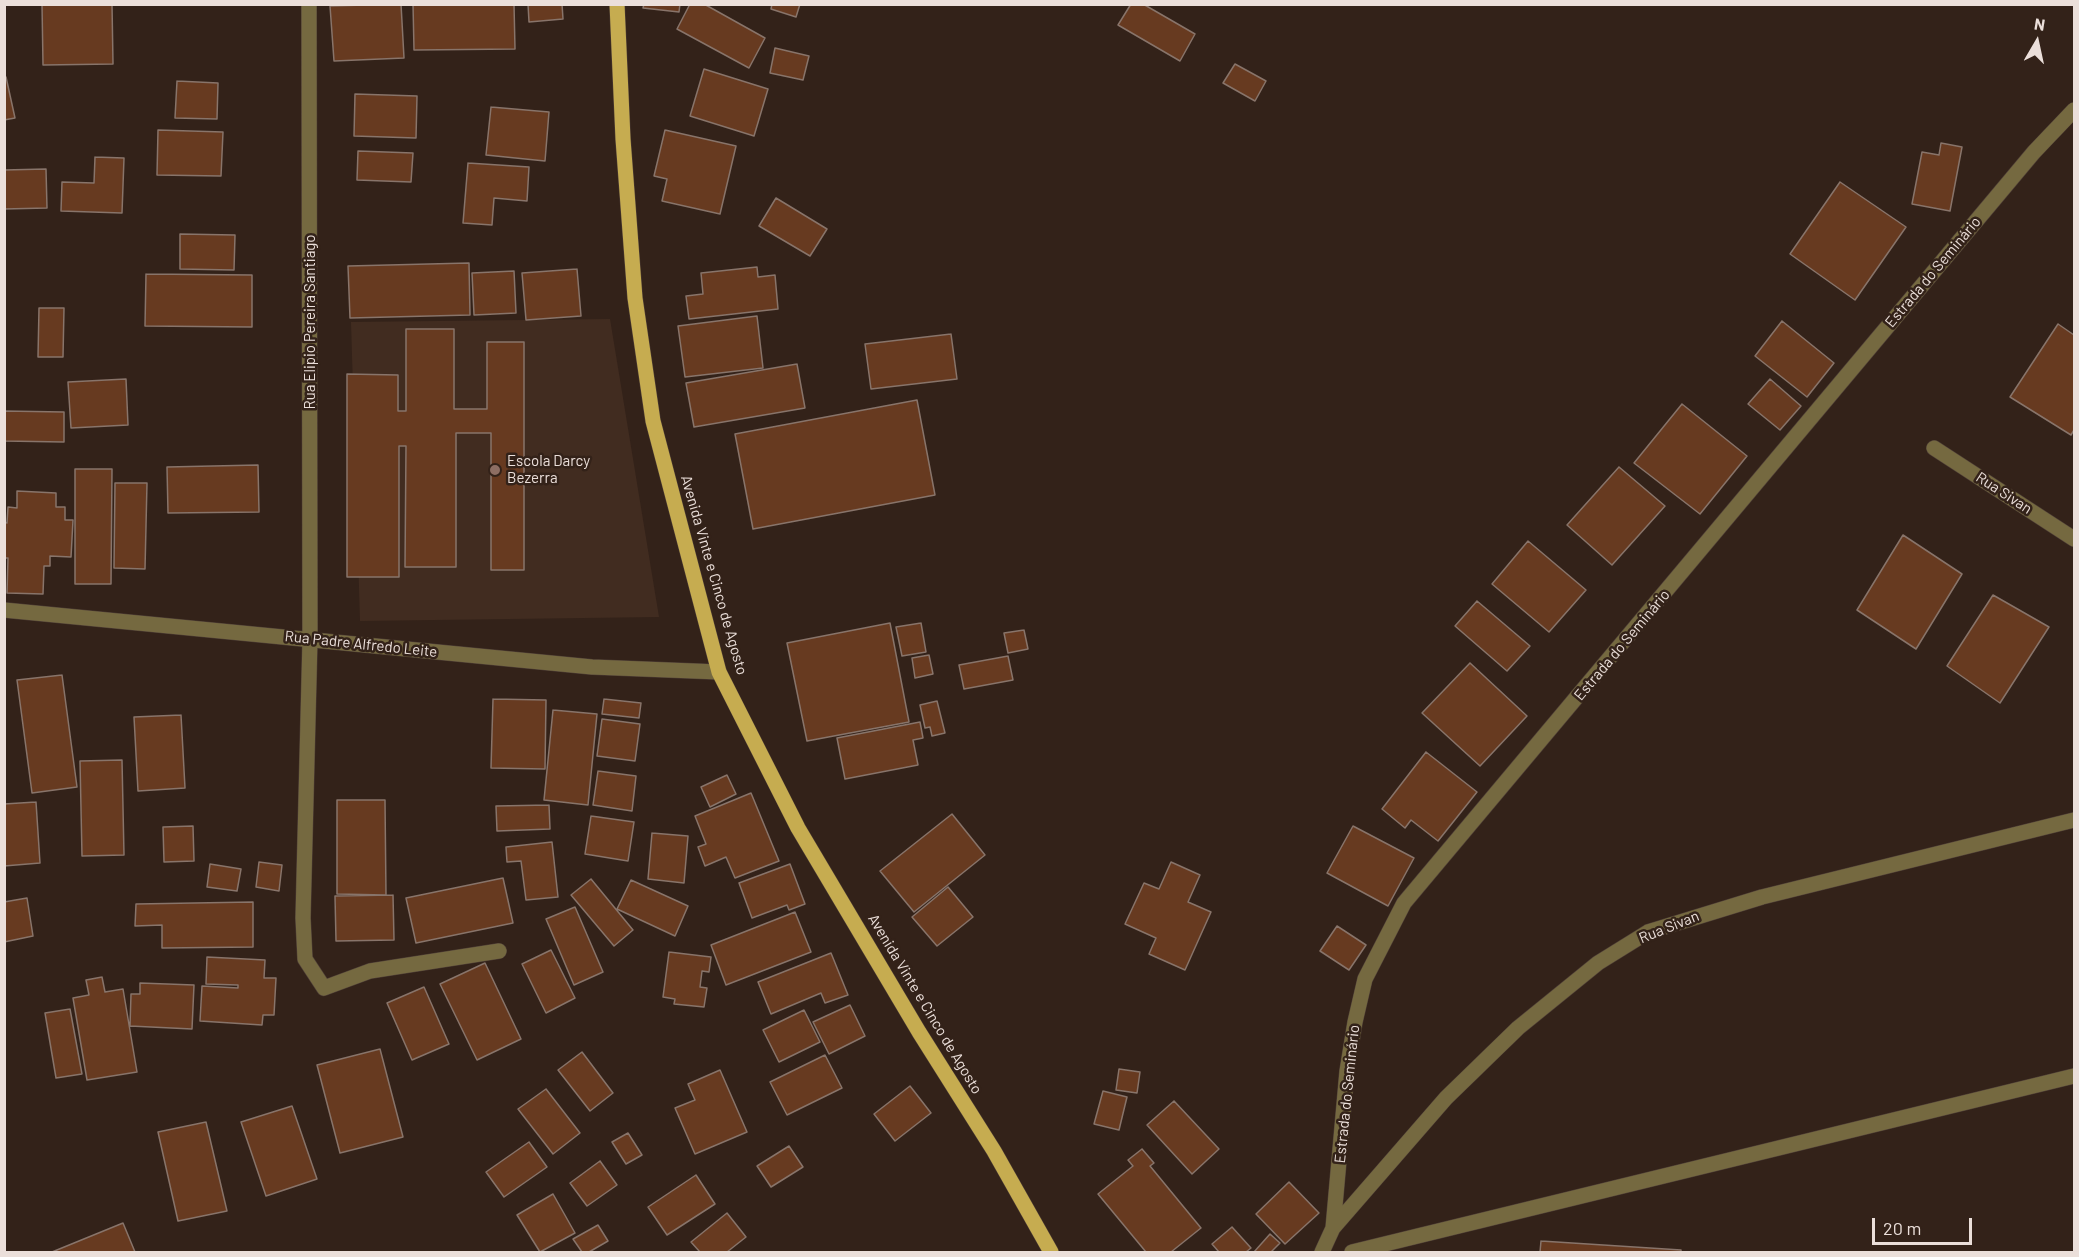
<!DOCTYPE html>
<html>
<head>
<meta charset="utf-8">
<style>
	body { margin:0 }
	#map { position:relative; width:2079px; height:1257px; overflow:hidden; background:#332219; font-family:Barlow,sans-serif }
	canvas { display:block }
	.frame { position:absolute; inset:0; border:6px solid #ebdfda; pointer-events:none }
	.north { position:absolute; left:2007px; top:12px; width:60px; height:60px; -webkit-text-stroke:4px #332219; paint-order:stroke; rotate:9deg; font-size:16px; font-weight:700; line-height:24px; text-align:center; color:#ebdfda }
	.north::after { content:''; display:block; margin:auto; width:21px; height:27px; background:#ebdfda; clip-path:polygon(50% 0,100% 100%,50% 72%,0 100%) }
	.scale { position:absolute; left:1872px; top:1218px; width:100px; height:27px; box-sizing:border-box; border:3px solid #ebdfda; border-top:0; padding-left:8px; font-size:18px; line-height:21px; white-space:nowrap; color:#ebdfda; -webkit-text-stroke:4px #332219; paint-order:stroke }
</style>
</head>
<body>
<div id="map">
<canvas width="2079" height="1257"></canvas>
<div class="frame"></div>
<div class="north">N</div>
<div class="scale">20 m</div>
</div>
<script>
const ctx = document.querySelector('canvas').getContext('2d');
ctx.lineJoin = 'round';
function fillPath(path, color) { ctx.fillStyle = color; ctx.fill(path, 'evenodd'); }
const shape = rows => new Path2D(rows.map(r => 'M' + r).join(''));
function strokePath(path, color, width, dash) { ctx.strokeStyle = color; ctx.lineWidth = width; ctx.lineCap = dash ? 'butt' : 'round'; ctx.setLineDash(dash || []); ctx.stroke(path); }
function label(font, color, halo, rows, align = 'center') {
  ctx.font = font + ' Barlow,sans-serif'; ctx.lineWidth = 5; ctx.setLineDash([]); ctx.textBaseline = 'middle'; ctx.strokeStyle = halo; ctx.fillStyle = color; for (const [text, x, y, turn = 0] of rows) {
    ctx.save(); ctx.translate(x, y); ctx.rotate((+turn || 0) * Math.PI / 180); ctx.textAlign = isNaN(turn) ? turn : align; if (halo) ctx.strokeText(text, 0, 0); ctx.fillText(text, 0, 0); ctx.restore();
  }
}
fillPath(shape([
	[610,319,659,617,360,621,351,322]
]), '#412c20');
const building = shape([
	[42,4,112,4,113,64,43,65,42,4],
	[401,4,404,58,334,61,330,6,401,4],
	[413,4,514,4,515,49,414,50,413,4],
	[528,4,562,4,563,19,529,22,528,4],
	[644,4,680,4,679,12,643,8,644,4],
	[690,4,704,4,765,38,749,68,677,29,690,4],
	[772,4,800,4,796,17,771,9,772,4],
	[1131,4,1143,4,1195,34,1180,61,1118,25,1131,4],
	[775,48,809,56,803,80,770,73,775,48],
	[1235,64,1266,81,1255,101,1223,83,1235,64],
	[704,69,768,89,754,136,690,116,704,69],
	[6,77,15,118,4,120,4,78,6,77],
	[177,81,218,83,217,119,175,118,177,81],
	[355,94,417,96,416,138,354,136,355,94],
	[491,107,549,112,545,161,486,155,491,107],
	[158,130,223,132,221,176,157,175,158,130],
	[665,130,736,146,720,214,662,201,667,179,654,176,665,130],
	[1941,143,1962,147,1950,211,1912,204,1922,152,1939,155,1941,143],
	[358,151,413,153,411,182,357,180,358,151],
	[95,157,124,158,122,213,61,211,62,182,94,183,95,157],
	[468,163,529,167,527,201,494,198,492,225,463,223,468,163],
	[46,169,47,208,4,209,4,170,46,169],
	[1840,182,1906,227,1855,300,1790,254,1840,182],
	[776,198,827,229,810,256,759,226,776,198],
	[180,234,235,235,234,270,180,269,180,234],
	[469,263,470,315,350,318,348,266,469,263],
	[757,267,758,277,775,275,778,309,689,319,686,296,703,294,701,273,757,267],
	[577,269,581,316,526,320,522,273,577,269],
	[514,271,516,313,474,315,472,273,514,271],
	[146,274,252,275,252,327,145,326,146,274],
	[39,308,64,308,63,357,38,357,39,308],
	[757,316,763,368,685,377,678,326,757,316],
	[1782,321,1834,363,1807,397,1755,356,1782,321],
	[2058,324,2074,335,2074,430,2071,435,2010,397,2058,324],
	[406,329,454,329,454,409,487,409,487,342,524,342,524,570,491,570,491,433,456,433,456,567,405,567,406,446,399,446,399,577,347,577,347,374,398,375,398,411,406,411,406,329],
	[951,334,957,379,871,389,865,344,951,334],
	[797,364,805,408,694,427,686,383,797,364],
	[126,379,128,425,71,428,68,382,126,379],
	[1770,379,1801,406,1780,430,1748,404,1770,379],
	[917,400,935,495,753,529,735,434,917,400],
	[1682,404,1747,456,1700,514,1634,463,1682,404],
	[4,411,64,412,64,442,4,441,4,411],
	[258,465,259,512,168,513,167,467,258,465],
	[1619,467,1665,506,1612,565,1567,525,1619,467],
	[75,469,112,469,111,584,75,584,75,469],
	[115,483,147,483,145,569,114,568,115,483],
	[17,491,56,493,56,507,65,507,65,520,73,520,71,557,50,556,50,566,44,566,43,594,7,593,8,558,4,558,4,522,7,523,8,507,17,508,17,491],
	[1903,535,1962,574,1916,649,1857,610,1903,535],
	[1528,541,1586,590,1549,632,1492,584,1528,541],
	[1993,595,2049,627,2000,703,1947,666,1993,595],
	[1477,601,1530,646,1507,671,1455,626,1477,601],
	[890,623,909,722,807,741,787,643,890,623],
	[921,623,926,652,902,656,896,627,921,623],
	[1024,630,1028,649,1008,653,1004,633,1024,630],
	[929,655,933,674,915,678,912,658,929,655],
	[1008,656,1013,680,964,689,959,665,1008,656],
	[1470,663,1527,716,1480,766,1422,713,1470,663],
	[62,675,77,787,32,793,17,680,62,675],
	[493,699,546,700,545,769,491,768,493,699],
	[604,699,641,703,639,718,602,714,604,699],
	[937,701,945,733,932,736,930,727,925,728,920,705,937,701],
	[553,710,597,714,588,805,544,800,553,710],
	[181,715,185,788,138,791,134,717,181,715],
	[602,719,640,724,635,761,597,756,602,719],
	[920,722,923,738,913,740,918,765,845,779,837,738,920,722],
	[1426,752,1477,792,1438,841,1411,820,1405,828,1382,809,1426,752],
	[122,760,124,855,82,856,80,761,122,760],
	[598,771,636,776,632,811,593,805,598,771],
	[727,775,736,794,710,807,701,787,727,775],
	[751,793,779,861,735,878,726,857,705,866,698,847,706,844,695,816,751,793],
	[337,800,385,800,386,895,337,894,337,800],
	[36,802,40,863,4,866,4,804,36,802],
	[549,805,550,829,497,831,496,806,549,805],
	[952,814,985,855,914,912,880,871,952,814],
	[591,816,634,822,628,861,585,854,591,816],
	[193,826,194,861,164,862,163,827,193,826],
	[1353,826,1414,858,1388,906,1327,873,1353,826],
	[652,833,688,836,684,883,648,879,652,833],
	[552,842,558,897,526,900,521,861,507,862,506,847,552,842],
	[259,862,282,865,279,891,256,887,259,862],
	[1171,862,1200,875,1188,902,1211,912,1185,970,1149,954,1156,938,1125,924,1144,883,1159,889,1171,862],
	[210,864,241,869,237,891,207,887,210,864],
	[790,864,805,904,789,910,787,905,752,918,739,883,790,864],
	[503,878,513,923,416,943,406,898,503,878],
	[591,879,633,930,614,946,571,895,591,879],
	[631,880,688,906,675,936,617,909,631,880],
	[948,887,973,917,937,946,912,917,948,887],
	[393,895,394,940,336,941,335,896,393,895],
	[27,898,33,936,4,942,4,902,27,898],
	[253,902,253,947,162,948,162,925,135,926,136,904,253,902],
	[575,907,603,972,574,985,546,919,575,907],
	[795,912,811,952,726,985,711,945,795,912],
	[1337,926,1366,945,1349,970,1320,951,1337,926],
	[551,950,575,998,546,1013,522,964,551,950],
	[669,952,711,957,709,972,702,971,700,987,707,988,704,1007,674,1004,675,999,663,997,669,952],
	[831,953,848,995,825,1003,821,993,771,1014,758,982,831,953],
	[207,957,265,960,264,978,276,978,274,1015,263,1015,262,1025,200,1021,202,986,238,988,238,985,206,984,207,957],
	[485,963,521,1039,477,1060,440,984,485,963],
	[102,977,105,992,123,989,137,1072,87,1080,73,998,89,995,86,980,102,977],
	[140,983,194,985,192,1029,130,1026,131,994,140,994,140,983],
	[424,987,449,1044,412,1060,387,1003,424,987],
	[850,1005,865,1036,829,1054,813,1022,850,1005],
	[70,1009,82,1074,56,1078,45,1013,70,1009],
	[804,1010,820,1042,779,1062,763,1030,804,1010],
	[380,1049,403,1137,340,1153,317,1065,380,1049],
	[582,1052,613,1093,590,1111,558,1070,582,1052],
	[825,1055,842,1088,787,1115,770,1082,825,1055],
	[1119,1069,1140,1072,1137,1093,1116,1090,1119,1069],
	[720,1070,747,1132,695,1154,675,1108,695,1100,688,1084,720,1070],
	[910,1086,931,1113,895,1141,874,1114,910,1086],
	[546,1089,580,1133,553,1154,518,1109,546,1089],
	[1103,1091,1127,1097,1119,1130,1094,1124,1103,1091],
	[1174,1101,1219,1149,1192,1174,1147,1125,1174,1101],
	[292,1106,317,1179,266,1196,241,1122,292,1106],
	[206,1122,227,1211,178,1221,158,1132,206,1122],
	[628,1133,642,1155,626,1164,612,1142,628,1133],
	[529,1142,547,1167,504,1197,486,1172,529,1142],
	[789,1146,803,1167,771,1187,757,1166,789,1146],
	[1142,1149,1154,1163,1150,1166,1201,1228,1171,1252,1146,1252,1098,1194,1133,1166,1128,1160,1142,1149],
	[600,1161,617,1185,587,1206,570,1183,600,1161],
	[696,1175,715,1204,667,1235,648,1207,696,1175],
	[1289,1182,1319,1213,1285,1244,1256,1214,1289,1182],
	[553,1194,575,1233,540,1252,517,1215,553,1194],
	[727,1213,746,1237,727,1252,700,1252,691,1242,727,1213],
	[123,1223,135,1252,52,1252,123,1223],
	[598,1225,608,1241,589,1252,582,1252,573,1239,598,1225],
	[1232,1227,1251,1248,1246,1252,1219,1252,1212,1244,1232,1227],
	[1270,1234,1280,1243,1271,1252,1254,1252,1270,1234],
	[1541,1241,1681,1250,1681,1252,1540,1252,1541,1241]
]);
fillPath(building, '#673a20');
strokePath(building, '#88746a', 1.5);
const minor = shape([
	[309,4,310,639,303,918,305,959,324,988,370,971,499,951],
	[1934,448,2074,539],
	[4,610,592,667,719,672],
	[1333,1228,1446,1098,1518,1028,1598,963,1648,932,1762,897,2074,820],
	[1322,1252,1333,1228,1347,1071,1355,1022,1365,979,1404,903,2034,152,2074,110],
	[1352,1252,2074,1076]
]);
const major = shape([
	[617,4,623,139,635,298,653,421,719,672,798,828,919,1032,994,1151,1051,1252]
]);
strokePath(minor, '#504038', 16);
strokePath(major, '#504038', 16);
strokePath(minor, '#756940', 15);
strokePath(major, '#c6ac50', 15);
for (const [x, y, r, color] of [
	[495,470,6,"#8d6e63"]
]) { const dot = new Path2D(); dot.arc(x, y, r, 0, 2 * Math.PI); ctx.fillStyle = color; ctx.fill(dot); strokePath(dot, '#332219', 2); }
label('15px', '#ebdfda', '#332219', [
	["Estrada do Seminário",1933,272,-50],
	["Rua Elipio Pereira Santiago",310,322,-90],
	["Rua Sivan",2004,493,33],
	["Avenida Vinte e Cinco de Agosto",714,575,74],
	["Rua Padre Alfredo Leite",361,644,6],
	["Estrada do Seminário",1622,645,-50],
	["Rua Sivan",1669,927,-22],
	["Avenida Vinte e Cinco de Agosto",925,1004,59],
	["Estrada do Seminário",1347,1094,-84]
]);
label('15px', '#ebdfda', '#332219', [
	["Escola Darcy",507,461],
	["Bezerra",507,478]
], 'left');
</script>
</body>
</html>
